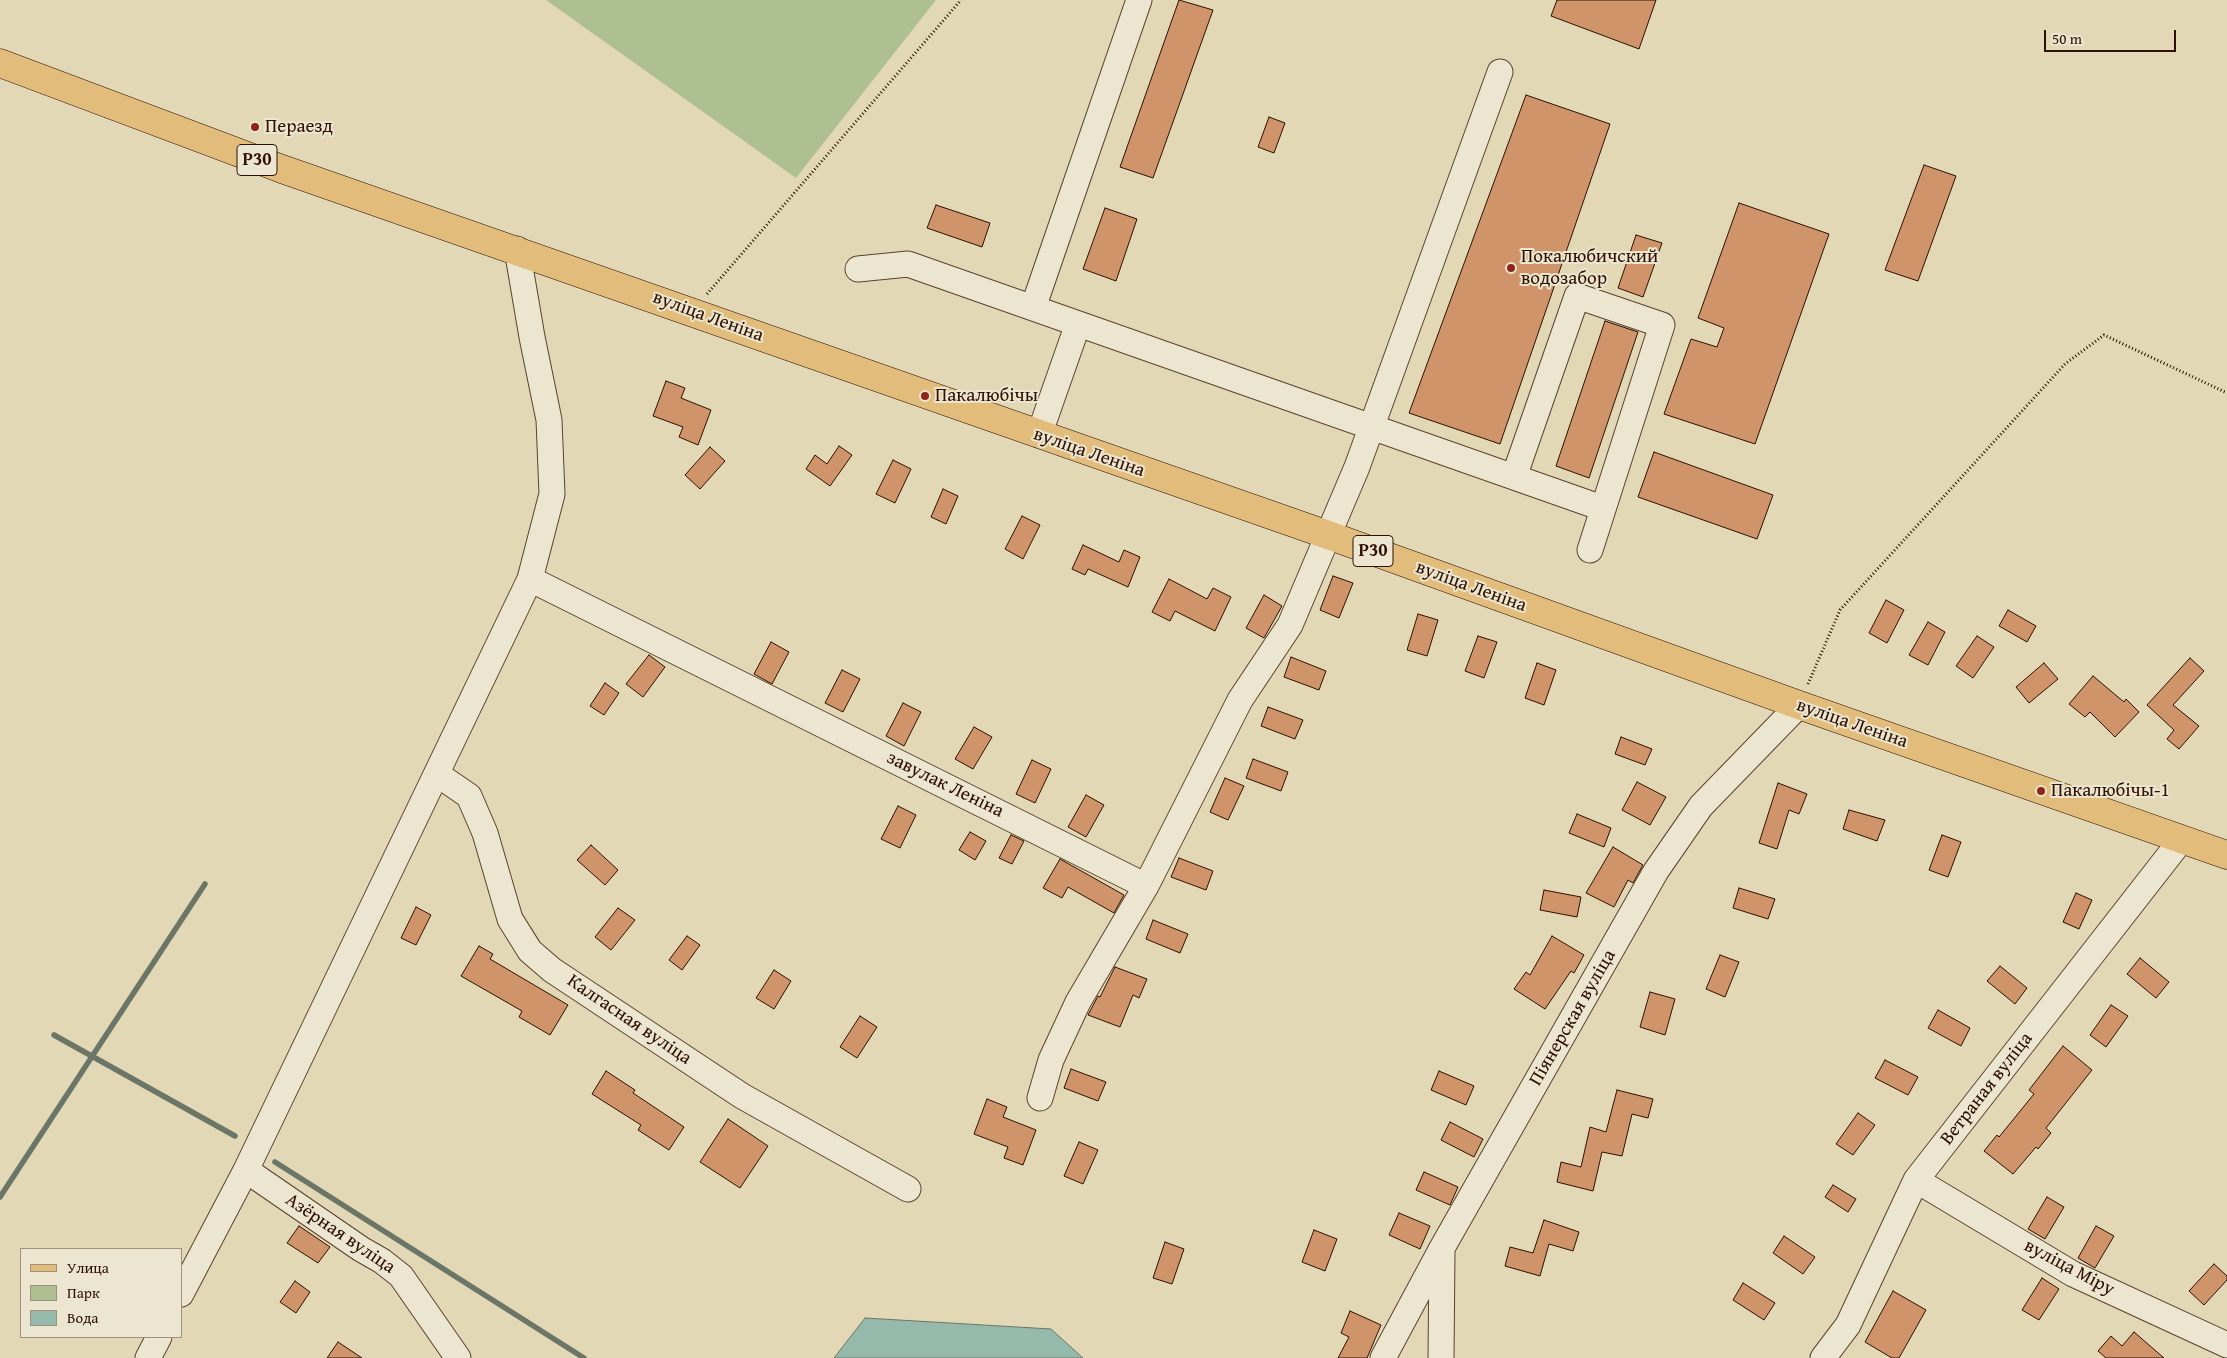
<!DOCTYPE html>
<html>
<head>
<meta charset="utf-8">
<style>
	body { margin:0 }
	#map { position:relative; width:2227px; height:1358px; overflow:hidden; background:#e2d8b6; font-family:"Gentium Book Plus",serif }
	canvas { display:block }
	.legend { position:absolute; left:20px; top:1248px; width:162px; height:90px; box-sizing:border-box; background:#ece6d0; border:1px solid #a0907d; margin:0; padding:6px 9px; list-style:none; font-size:15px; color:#2d1000 }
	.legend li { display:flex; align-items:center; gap:10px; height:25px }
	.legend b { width:25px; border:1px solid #a0907d }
	.scale { position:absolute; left:2044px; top:30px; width:132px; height:22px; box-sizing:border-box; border:2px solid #2d1000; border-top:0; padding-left:6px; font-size:15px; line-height:18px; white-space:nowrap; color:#2d1000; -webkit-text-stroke:4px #ece6d0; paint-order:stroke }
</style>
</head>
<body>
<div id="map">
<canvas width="2227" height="1358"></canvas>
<ul class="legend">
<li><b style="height:6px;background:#e1bc7b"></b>Улица</li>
<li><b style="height:14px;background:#aec092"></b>Парк</li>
<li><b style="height:14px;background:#95baab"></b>Вода</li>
</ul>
<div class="scale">50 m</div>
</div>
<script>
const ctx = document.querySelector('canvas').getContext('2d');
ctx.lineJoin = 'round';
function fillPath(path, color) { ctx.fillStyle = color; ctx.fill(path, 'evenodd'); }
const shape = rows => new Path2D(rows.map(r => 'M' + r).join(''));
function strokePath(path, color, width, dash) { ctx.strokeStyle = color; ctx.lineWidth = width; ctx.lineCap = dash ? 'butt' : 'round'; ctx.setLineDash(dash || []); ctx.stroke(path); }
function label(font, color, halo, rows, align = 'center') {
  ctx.font = font + ' "Gentium Book Plus",serif'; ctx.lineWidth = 4; ctx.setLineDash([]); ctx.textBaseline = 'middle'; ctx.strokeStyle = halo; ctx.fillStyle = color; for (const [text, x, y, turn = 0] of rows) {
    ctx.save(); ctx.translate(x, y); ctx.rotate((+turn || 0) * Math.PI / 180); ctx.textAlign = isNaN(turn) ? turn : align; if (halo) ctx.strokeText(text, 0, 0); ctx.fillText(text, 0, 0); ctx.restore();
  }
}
fillPath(shape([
	[546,0,936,0,796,178]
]), '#aec092');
const water = shape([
	[865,1318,1051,1329,1083,1358,834,1358,865,1318]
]);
fillPath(water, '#95baab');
strokePath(water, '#6b7667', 1);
strokePath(shape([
	[54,1035,235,1136],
	[275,1162,584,1358],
	[0,1197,205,884]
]), '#6b7667', 5.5);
const building = shape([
	[1179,0,1213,10,1153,178,1120,167,1179,0],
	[1557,0,1656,0,1639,49,1551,16,1557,0],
	[1526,95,1610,124,1500,444,1409,413,1526,95],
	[1269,117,1285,123,1274,153,1258,147,1269,117],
	[1924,165,1956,176,1918,281,1885,270,1924,165],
	[1739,203,1829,234,1755,444,1664,414,1691,339,1717,347,1724,328,1698,318,1739,203],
	[936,205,990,223,982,247,927,228,936,205],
	[1105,208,1137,219,1116,281,1083,269,1105,208],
	[1636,235,1662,243,1643,297,1618,288,1636,235],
	[1605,321,1638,332,1589,478,1556,466,1605,321],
	[666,381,685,388,681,398,711,410,698,445,679,437,683,427,653,416,666,381],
	[839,446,852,455,830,486,806,469,815,455,827,464,839,446],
	[710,447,725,461,700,489,685,475,710,447],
	[1654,452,1773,495,1757,539,1638,497,1654,452],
	[893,460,911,469,895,503,876,494,893,460],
	[943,489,958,496,946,524,931,517,943,489],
	[1022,516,1040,525,1023,559,1005,549,1022,516],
	[1083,545,1119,562,1124,550,1140,557,1128,587,1088,569,1085,575,1072,569,1083,545],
	[1333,576,1353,583,1339,618,1320,610,1333,576],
	[1169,579,1207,599,1213,588,1231,597,1215,631,1175,611,1170,621,1152,612,1169,579],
	[1264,595,1282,606,1264,638,1246,628,1264,595],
	[1886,600,1904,610,1887,643,1869,633,1886,600],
	[2008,610,2036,626,2027,642,1999,626,2008,610],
	[1418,614,1438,620,1427,656,1407,650,1418,614],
	[1928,622,1945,632,1928,665,1909,655,1928,622],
	[1478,636,1497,642,1484,678,1465,671,1478,636],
	[1977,636,1994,647,1973,678,1956,666,1977,636],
	[771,642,789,652,772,684,754,674,771,642],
	[649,655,665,667,643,697,626,684,649,655],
	[1291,657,1326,671,1319,690,1284,677,1291,657],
	[2190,658,2204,671,2173,705,2199,726,2179,749,2167,739,2174,730,2147,705,2190,658],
	[1537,663,1556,670,1544,705,1525,698,1537,663],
	[2044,663,2058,679,2029,703,2016,687,2044,663],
	[842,670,860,679,843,712,825,703,842,670],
	[2093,676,2124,702,2126,699,2139,712,2115,737,2090,712,2085,717,2069,704,2093,676],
	[605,683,619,693,604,715,590,706,605,683],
	[903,703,921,712,904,746,886,736,903,703],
	[1268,707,1303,720,1295,739,1261,726,1268,707],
	[974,727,992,737,973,769,955,759,974,727],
	[1621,737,1652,749,1645,765,1615,754,1621,737],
	[1253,759,1288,772,1281,791,1246,778,1253,759],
	[1032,760,1051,769,1035,803,1016,794,1032,760],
	[1225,778,1244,786,1228,820,1210,812,1225,778],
	[1637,782,1666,797,1650,825,1622,810,1637,782],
	[1778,783,1807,794,1799,814,1789,810,1777,849,1759,843,1778,783],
	[1086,795,1104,805,1086,837,1068,827,1086,795],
	[898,806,916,815,900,848,881,839,898,806],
	[1849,810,1885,820,1877,841,1843,829,1849,810],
	[1577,814,1611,828,1604,847,1569,833,1577,814],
	[970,832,986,841,975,860,959,850,970,832],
	[1011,835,1024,841,1012,864,999,858,1011,835],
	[1942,835,1961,842,1948,877,1929,870,1942,835],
	[591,845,618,870,605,885,577,860,591,845],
	[1613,847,1643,865,1633,883,1628,880,1614,907,1586,893,1613,847],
	[1179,858,1213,871,1206,890,1171,877,1179,858],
	[1060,859,1124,895,1114,913,1068,887,1062,898,1043,888,1060,859],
	[1739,888,1775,899,1768,919,1733,908,1739,888],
	[1544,890,1581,897,1577,917,1540,910,1544,890],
	[2076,893,2092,900,2079,929,2063,922,2076,893],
	[416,907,431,915,416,945,401,938,416,907],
	[618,908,635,920,611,950,595,937,618,908],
	[1153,920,1188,934,1180,953,1146,939,1153,920],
	[687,936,700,945,682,970,669,960,687,936],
	[1552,936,1584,955,1574,973,1571,971,1545,1009,1514,989,1526,972,1530,975,1552,936],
	[479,946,493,954,490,959,568,1005,550,1035,519,1017,522,1011,461,976,479,946],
	[1720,955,1739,962,1725,997,1706,989,1720,955],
	[2140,958,2169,982,2156,998,2127,974,2140,958],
	[2000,966,2027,988,2015,1004,1987,981,2000,966],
	[1115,967,1147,979,1139,998,1133,995,1120,1027,1088,1015,1098,996,1100,997,1115,967],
	[774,970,791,981,774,1009,756,998,774,970],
	[1650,992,1675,999,1665,1035,1640,1027,1650,992],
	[2111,1005,2128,1016,2106,1047,2090,1035,2111,1005],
	[1938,1010,1970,1028,1961,1046,1928,1028,1938,1010],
	[860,1016,877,1027,857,1058,840,1047,860,1016],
	[2063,1046,2092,1070,2046,1128,2051,1133,2038,1149,2036,1147,2013,1174,1984,1151,1997,1135,1999,1137,2034,1094,2029,1090,2063,1046],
	[1885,1060,1918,1077,1908,1095,1875,1078,1885,1060],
	[1071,1069,1106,1082,1098,1101,1064,1088,1071,1069],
	[606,1071,635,1090,633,1093,684,1127,669,1150,638,1130,641,1125,592,1094,606,1071],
	[1439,1071,1474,1086,1466,1105,1431,1090,1439,1071],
	[1617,1090,1653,1099,1648,1118,1632,1114,1622,1156,1602,1152,1593,1191,1557,1182,1561,1162,1581,1167,1590,1127,1606,1132,1617,1090],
	[987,1099,1007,1107,1003,1117,1036,1130,1023,1165,1004,1158,1008,1147,974,1134,987,1099],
	[1858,1113,1875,1125,1853,1155,1836,1144,1858,1113],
	[728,1119,768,1146,740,1188,700,1162,728,1119],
	[1450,1122,1483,1139,1474,1157,1441,1140,1450,1122],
	[1079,1142,1098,1150,1083,1184,1064,1176,1079,1142],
	[1424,1172,1458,1187,1450,1205,1416,1190,1424,1172],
	[1833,1185,1856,1199,1848,1212,1825,1197,1833,1185],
	[2047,1197,2064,1207,2045,1239,2028,1229,2047,1197],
	[1399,1213,1430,1226,1420,1249,1389,1235,1399,1213],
	[1544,1220,1579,1232,1573,1251,1549,1244,1540,1276,1505,1266,1510,1247,1533,1253,1544,1220],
	[299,1226,330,1247,318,1263,287,1243,299,1226],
	[2096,1226,2114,1236,2095,1268,2078,1258,2096,1226],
	[1314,1230,1337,1239,1325,1271,1302,1262,1314,1230],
	[1784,1236,1815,1257,1803,1274,1773,1253,1784,1236],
	[1165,1242,1184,1249,1172,1284,1153,1278,1165,1242],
	[2214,1264,2227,1276,2227,1280,2204,1305,2189,1291,2214,1264],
	[2042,1278,2059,1289,2039,1320,2022,1310,2042,1278],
	[295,1281,310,1292,296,1313,280,1302,295,1281],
	[1743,1283,1775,1303,1764,1320,1733,1300,1743,1283],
	[1893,1291,1926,1310,1899,1358,1892,1358,1865,1342,1893,1291],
	[1350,1311,1381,1325,1367,1358,1338,1358,1349,1337,1341,1333,1350,1311],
	[2134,1332,2164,1358,2106,1358,2098,1351,2111,1336,2122,1346,2134,1332],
	[338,1342,362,1358,327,1358,338,1342]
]);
fillPath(building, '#cf9469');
strokePath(building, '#2d1000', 1);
const minor = shape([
	[858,269,908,264,1602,508],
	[1033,308,1139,0],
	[1039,435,1078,324],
	[1514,477,1577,296,1662,325,1590,550],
	[530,579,1146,886],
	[437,774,469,796,485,833,510,919,530,951,552,970,742,1096,908,1189],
	[1040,1098,1051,1060,1078,1002,1146,886,1240,700,1290,625,1357,467,1500,72],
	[246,1170,361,1249,382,1261,401,1276,458,1358],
	[1916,1180,2073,1274,2227,1345],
	[181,1294,246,1170,530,579,552,494,549,420,532,337,517,249],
	[148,1358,159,1337],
	[1383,1358,1442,1248,1656,871,1701,806,1799,705],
	[1441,1358,1442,1253],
	[1823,1358,1848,1325,1916,1180,2182,839]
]);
const major = shape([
	[0,63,282,169,1328,535,1799,705,2227,855]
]);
strokePath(minor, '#5a422e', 27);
strokePath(major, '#2d1000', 29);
strokePath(shape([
	[707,294,961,0],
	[1808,684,1840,610,2065,364,2104,335,2227,393]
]), '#2d1000', 3, [1, 2.5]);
strokePath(minor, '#ece6d0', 25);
strokePath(major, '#e1bc7b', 28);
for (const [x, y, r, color] of [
	[255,127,5,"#8f2418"],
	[1511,268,5,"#8f2418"],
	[925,396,5,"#8f2418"],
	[2041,791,5,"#8f2418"]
]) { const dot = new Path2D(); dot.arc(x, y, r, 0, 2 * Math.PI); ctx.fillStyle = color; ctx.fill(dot); strokePath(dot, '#ece6d0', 2); }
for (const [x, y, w] of [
	[257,160,40],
	[1373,551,40]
]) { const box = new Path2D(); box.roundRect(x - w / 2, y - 15.5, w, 31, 4); ctx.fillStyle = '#ece6d0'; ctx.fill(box); strokePath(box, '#2d1000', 1); }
label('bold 18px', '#2d1000', null, [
	["Р30",257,160],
	["Р30",1373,551]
]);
label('19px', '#2d1000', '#ece6d0', [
	["Пераезд",265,127],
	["Покалюбичский",1521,257],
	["водозабор",1521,279],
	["Пакалюбічы",935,396],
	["Пакалюбічы-1",2051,791]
], 'left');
label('19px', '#2d1000', '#ece6d0', [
	["вуліца Леніна",708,317,20],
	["вуліца Леніна",1089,453,19],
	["вуліца Леніна",1471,587,20],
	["вуліца Леніна",1852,724,19],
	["завулак Леніна",945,785,26],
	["Піянерская вуліца",1573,1018,-60],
	["Калгасная вуліца",629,1020,34],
	["Ветраная вуліца",1987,1089,-52],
	["Азёрная вуліца",340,1234,34],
	["вуліца Міру",2069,1268,28]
]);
</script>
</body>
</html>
